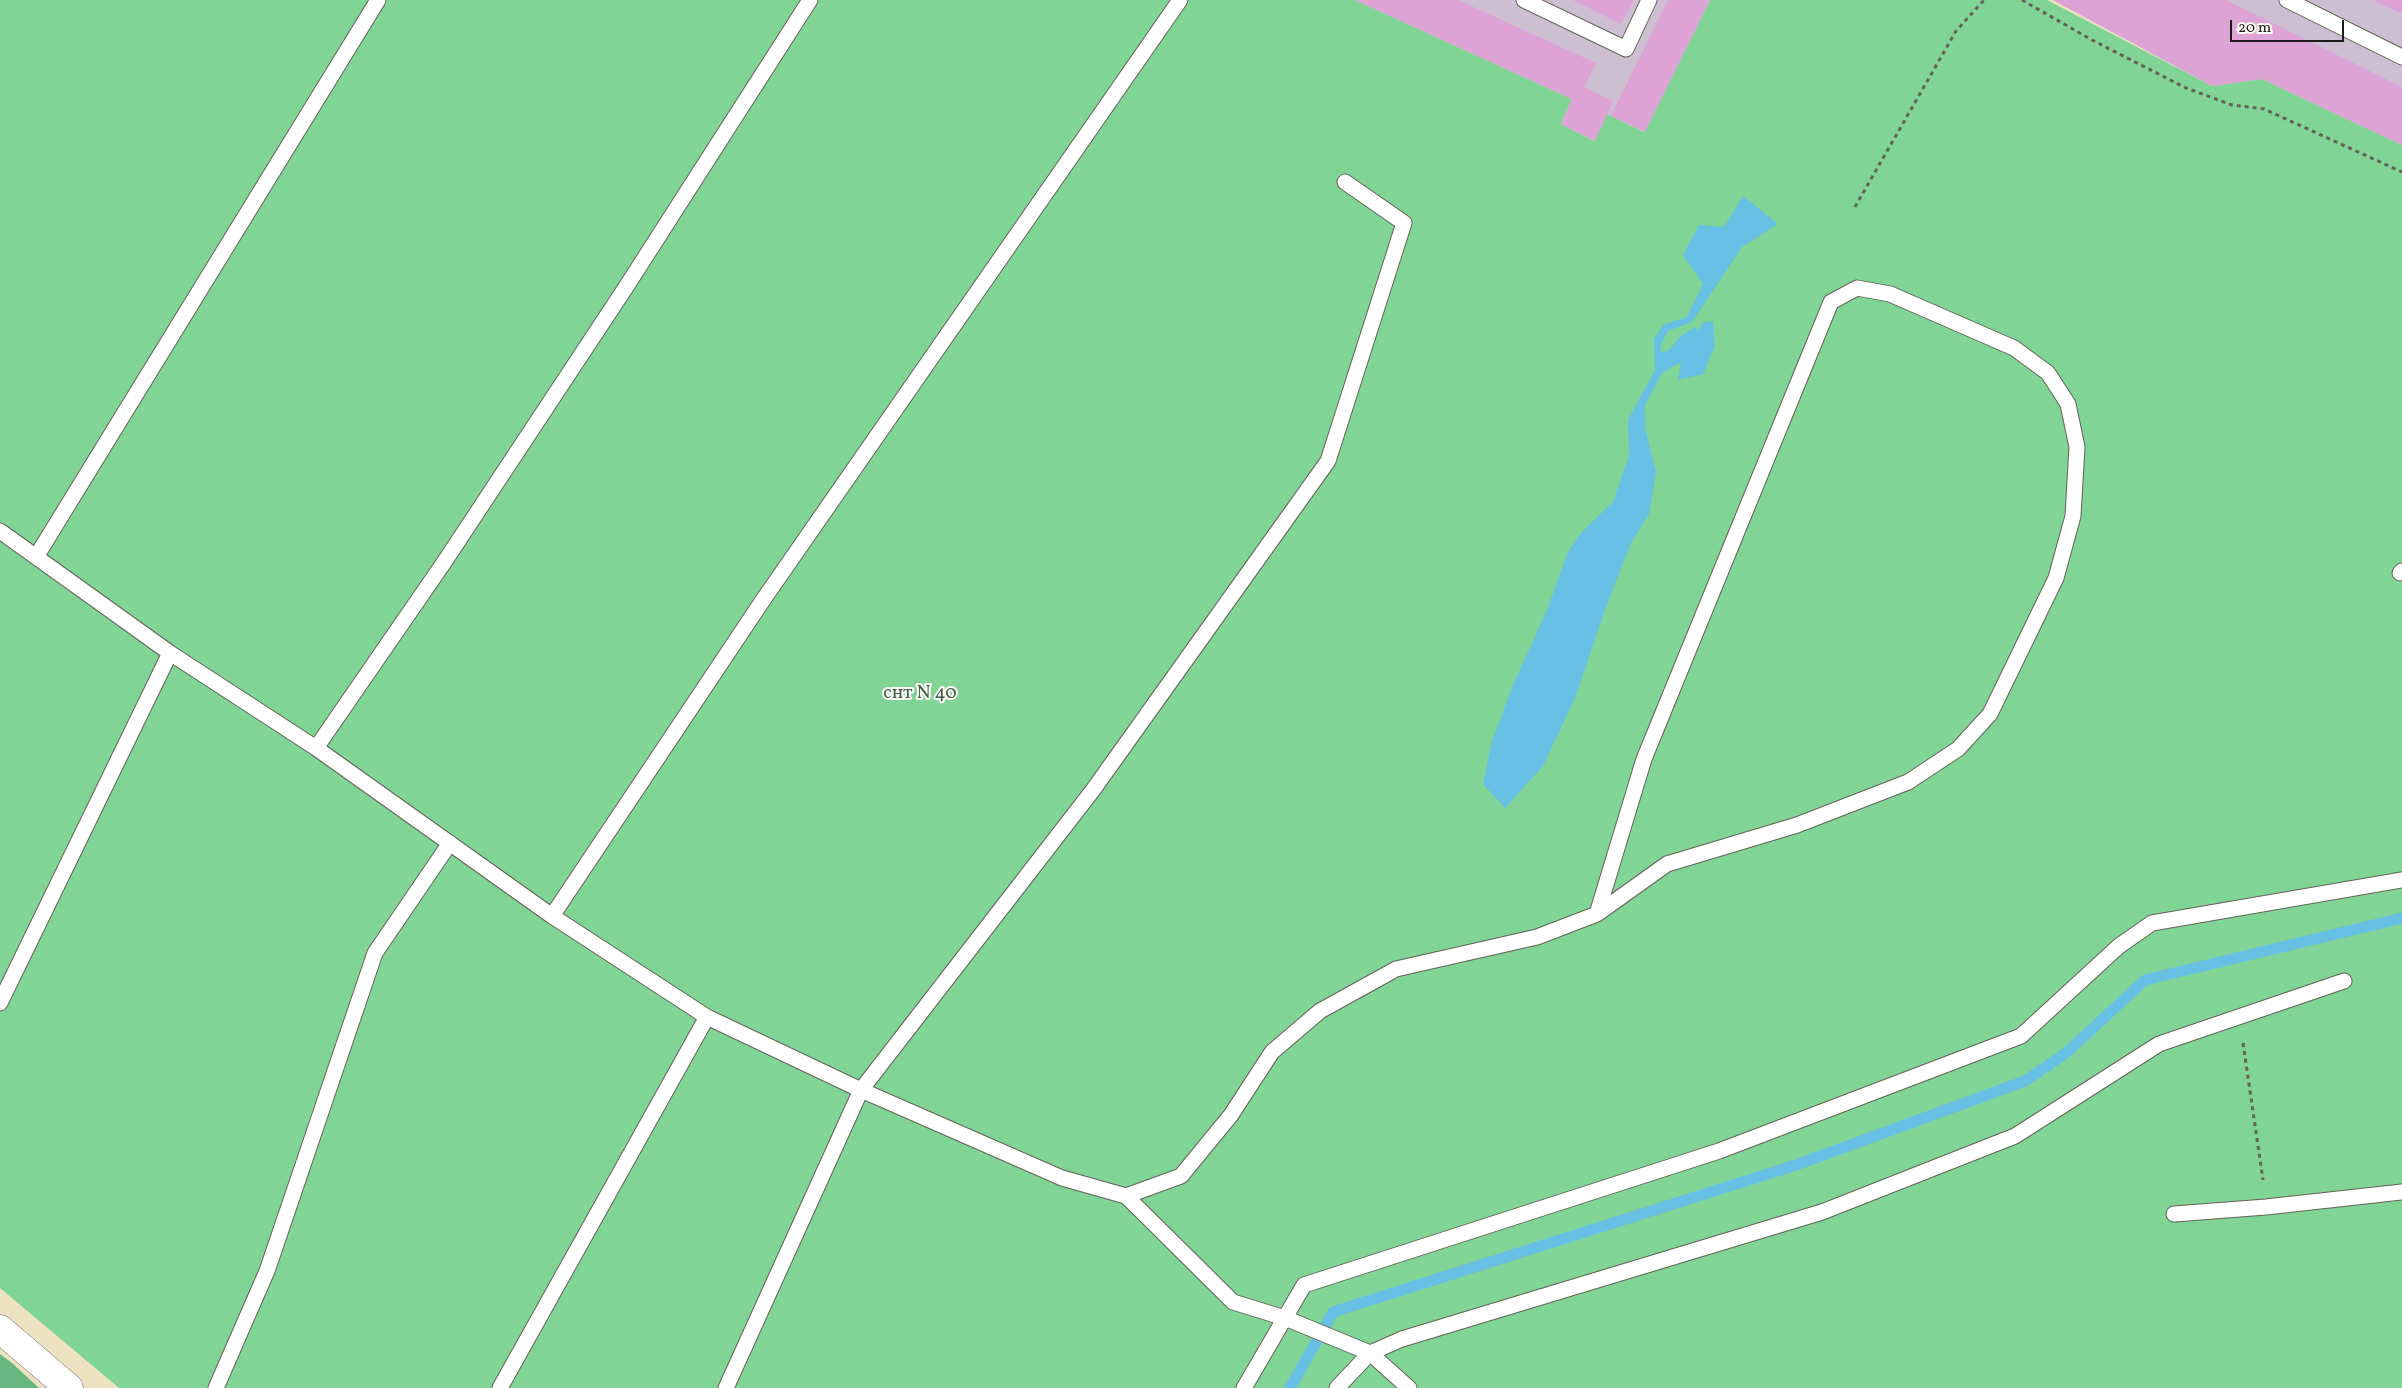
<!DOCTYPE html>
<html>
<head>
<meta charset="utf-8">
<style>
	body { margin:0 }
	#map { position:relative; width:2402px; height:1388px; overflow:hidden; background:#ede2c2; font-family:Vollkorn,serif }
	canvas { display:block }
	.scale { position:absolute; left:2230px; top:20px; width:114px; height:22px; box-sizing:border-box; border:2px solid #1c1c1c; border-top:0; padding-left:6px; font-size:15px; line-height:18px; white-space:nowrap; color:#1c1c1c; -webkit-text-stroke:4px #fdfcf7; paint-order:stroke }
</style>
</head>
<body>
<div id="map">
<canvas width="2402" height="1388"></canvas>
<div class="scale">20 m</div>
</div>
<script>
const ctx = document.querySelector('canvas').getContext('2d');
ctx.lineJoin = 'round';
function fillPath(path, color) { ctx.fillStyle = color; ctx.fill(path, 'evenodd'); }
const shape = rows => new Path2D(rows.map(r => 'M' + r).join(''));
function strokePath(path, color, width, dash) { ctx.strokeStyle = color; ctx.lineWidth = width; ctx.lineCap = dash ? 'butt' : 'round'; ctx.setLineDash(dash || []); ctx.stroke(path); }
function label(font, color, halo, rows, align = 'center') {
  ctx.font = font + ' Vollkorn,serif'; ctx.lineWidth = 4; ctx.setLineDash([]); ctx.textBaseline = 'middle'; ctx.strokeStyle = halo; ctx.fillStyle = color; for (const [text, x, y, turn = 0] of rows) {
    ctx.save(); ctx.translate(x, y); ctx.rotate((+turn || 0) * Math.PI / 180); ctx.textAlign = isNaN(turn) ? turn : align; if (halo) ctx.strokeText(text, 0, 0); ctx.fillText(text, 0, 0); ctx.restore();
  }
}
fillPath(shape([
	[1355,0,1710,0,1645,132,1607,114,1595,141,1561,124,1572,99],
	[2053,0,2402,0,2402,145,2262,79,2212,86]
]), '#cdbed2');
fillPath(shape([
	[0,0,1355,0,1572,99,1561,124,1594,141,1607,114,1644,132,1710,0,2047,0,2212,86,2262,79,2402,145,2402,1388,119,1388,0,1288]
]), '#7fd496');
fillPath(shape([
	[0,1354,12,1363,39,1388,0,1388]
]), '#67b67f');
fillPath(shape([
	[1743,196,1778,224,1742,247,1692,322,1668,331,1661,344,1660,352,1668,351,1681,336,1695,327,1699,331,1702,323,1713,321,1715,346,1703,374,1678,380,1681,362,1662,373,1645,405,1645,428,1656,472,1649,514,1631,543,1608,601,1575,698,1543,766,1505,808,1483,784,1492,741,1513,685,1547,610,1568,552,1582,532,1613,502,1629,456,1628,420,1655,370,1654,339,1663,325,1687,317,1703,284,1683,255,1699,225,1724,227]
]), '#68c0e5');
strokePath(shape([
	[1290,1388,1333,1312,1796,1165,2025,1081,2066,1053,2145,980,2402,918]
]), '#68c0e5', 11);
fillPath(shape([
	[1355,0,1458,0,1596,63,1584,87,1613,101,1595,141,1561,124,1572,99],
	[1573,0,1634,0,1621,24],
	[1668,0,1710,0,1645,132,1611,116],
	[2053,0,2226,0,2402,87,2402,145,2262,79,2212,86],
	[2373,0,2402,0,2402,14]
]), '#dda3d5');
const service = shape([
	[1524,0,1626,49,1649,0],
	[2287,0,2402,57],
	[0,531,170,653,316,748,552,916,707,1017,861,1090,1062,1178,1126,1196,1181,1176,1231,1115,1272,1052,1320,1011,1396,969,1537,937,1597,914,1667,864,1797,825,1908,782,1958,749,1990,714,2056,578,2073,516,2077,447,2068,404,2048,373,2014,348,1890,294,1857,288,1831,302,1644,759,1597,914],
	[36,557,378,0],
	[2400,573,2402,571],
	[316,748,445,561,628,284,810,0],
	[552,916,763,600,1180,0],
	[0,1003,170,653],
	[1126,1196,1233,1302,1285,1318,1370,1353,1409,1388],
	[2174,1214,2266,1207,2402,1192],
	[216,1388,267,1271,375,953,450,843],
	[500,1388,707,1017],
	[726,1388,861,1090,1093,790,1328,461,1404,223,1345,182],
	[1244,1388,1304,1285,1719,1151,2021,1036,2119,946,2152,923,2402,880],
	[1337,1388,1370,1353,1402,1339,1822,1212,2015,1136,2159,1044,2344,981]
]);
const tertiary = shape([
	[0,1329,69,1388]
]);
strokePath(service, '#656156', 17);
strokePath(tertiary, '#656156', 29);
strokePath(shape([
	[2022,0,2092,40,2186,88,2232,105,2264,109,2402,172],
	[1855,207,1956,31,1984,0],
	[2243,1043,2263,1180]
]), '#656156', 3, [4, 4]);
strokePath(service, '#fff', 15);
strokePath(tertiary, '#fff', 28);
label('19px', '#3f5c47', '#fdfcf7', [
	["снт N 40",920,695]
]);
</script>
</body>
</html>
